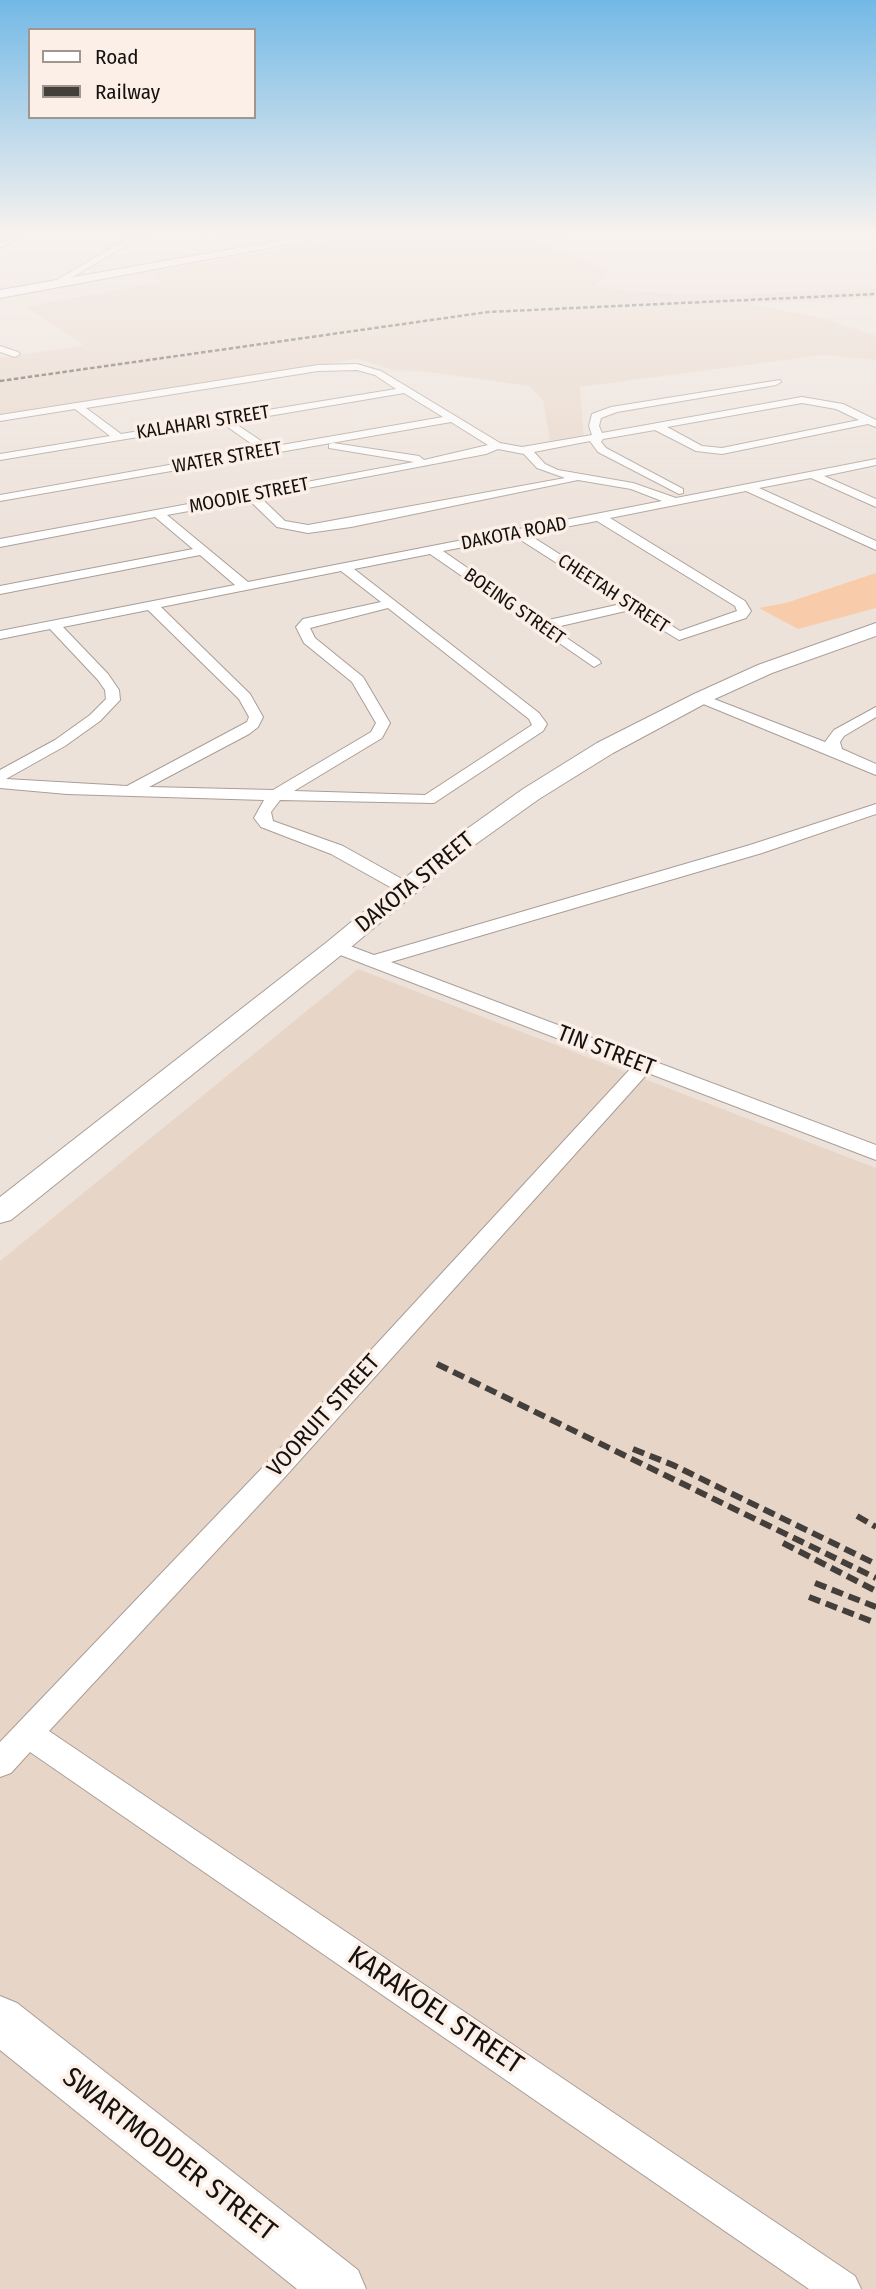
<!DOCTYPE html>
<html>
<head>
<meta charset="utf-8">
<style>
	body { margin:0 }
	#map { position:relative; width:876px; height:2289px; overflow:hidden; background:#ede2da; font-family:"Fira Sans Condensed",sans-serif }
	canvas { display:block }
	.legend { position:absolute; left:28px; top:28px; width:228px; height:91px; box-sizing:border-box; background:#fbefe7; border:2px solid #9f9690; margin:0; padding:9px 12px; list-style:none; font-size:21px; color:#15110e }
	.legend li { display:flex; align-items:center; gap:14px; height:35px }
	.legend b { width:35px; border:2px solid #9f9690 }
</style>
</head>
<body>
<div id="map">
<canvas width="876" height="2289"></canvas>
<ul class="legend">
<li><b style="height:9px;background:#fff"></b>Road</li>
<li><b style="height:9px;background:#443f3a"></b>Railway</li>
</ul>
</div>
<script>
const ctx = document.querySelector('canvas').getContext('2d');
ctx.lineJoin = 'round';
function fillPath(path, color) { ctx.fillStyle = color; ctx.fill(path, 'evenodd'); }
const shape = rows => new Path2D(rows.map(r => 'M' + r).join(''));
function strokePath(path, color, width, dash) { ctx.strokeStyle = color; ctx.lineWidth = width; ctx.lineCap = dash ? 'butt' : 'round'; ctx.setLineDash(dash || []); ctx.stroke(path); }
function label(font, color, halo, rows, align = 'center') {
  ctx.font = font + ' "Fira Sans Condensed",sans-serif'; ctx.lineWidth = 7; ctx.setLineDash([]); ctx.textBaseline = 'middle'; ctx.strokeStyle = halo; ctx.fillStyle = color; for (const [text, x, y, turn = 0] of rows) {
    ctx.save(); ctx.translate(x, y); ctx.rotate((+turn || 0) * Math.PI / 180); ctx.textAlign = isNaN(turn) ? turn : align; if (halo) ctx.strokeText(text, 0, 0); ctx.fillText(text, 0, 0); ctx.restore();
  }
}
fillPath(shape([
	[369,233,567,233,534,240,611,271,595,286,629,291,708,295,876,288,876,298,750,304,826,319,876,336,876,360,822,355,580,387,584,440,550,441,543,400,529,386,428,372,393,370,358,359,0,414,0,358,84,345,25,307,160,282,152,272],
	[358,969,876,1168,876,2289,0,2289,0,1261]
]), '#e7d5c8');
fillPath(shape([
	[876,573,876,608,798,629,759,608,786,603]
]), '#f8cbab');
const street = shape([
	[18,233,29,233,0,248,0,243,18,233],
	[137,233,148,233,57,286,50,284,137,233],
	[204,233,242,233,308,241,304,243,204,233],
	[0,346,18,352,20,354,15,357,0,352,0,346],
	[357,364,381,371,500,443,522,447,592,435,589,426,592,414,611,407,780,380,781,382,776,385,617,412,601,418,599,426,602,433,802,397,843,404,876,420,876,427,868,424,722,454,696,451,655,430,603,439,601,442,606,448,683,489,683,493,679,494,598,452,590,441,534,452,545,464,558,470,633,483,676,498,876,459,876,465,824,476,876,499,876,507,811,478,759,488,876,541,876,550,746,491,610,518,745,601,751,611,746,618,679,640,630,610,552,628,599,660,601,663,594,667,430,554,354,569,539,713,547,724,543,731,434,803,280,800,271,812,273,821,343,846,411,884,414,888,411,892,399,892,331,854,261,827,254,818,264,800,67,794,0,788,0,770,55,740,90,715,106,699,105,690,98,680,50,629,0,639,0,631,235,585,200,555,0,594,0,586,193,549,155,517,0,547,0,539,414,462,329,448,329,444,333,443,419,456,424,460,488,445,451,422,0,501,0,495,259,449,222,423,0,460,0,454,110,436,75,409,0,421,0,415,318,365,357,364],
	[357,370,375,375,396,389,121,434,86,408,318,371,357,370],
	[404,393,443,417,270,447,233,422,404,393],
	[802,403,836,409,859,420,722,448,702,446,667,427,802,403],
	[498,449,524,454,537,468,565,478,308,525,285,521,260,497,486,454,498,449],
	[578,480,631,489,662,501,248,582,167,515,249,500,277,527,308,533,351,527,578,480],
	[597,521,735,606,737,611,680,631,528,534,597,521],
	[516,537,621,604,544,621,443,551,516,537],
	[341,571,381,602,303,619,296,627,304,643,352,682,376,723,371,732,273,790,149,787,249,734,258,727,263,717,250,694,161,607,341,571],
	[388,608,529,719,532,725,425,795,294,791,382,738,390,723,363,677,315,638,310,628,388,608],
	[148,610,239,699,249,717,247,722,127,786,6,779,65,746,100,721,120,700,119,690,108,674,63,627,148,610],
	[701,694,825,742,834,730,876,707,876,717,844,736,840,742,842,749,876,764,876,775,696,701,694,698,701,694],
	[876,804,876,814,762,853,391,962,876,1145,876,1160,648,1073,283,1479,49,1731,855,2276,861,2289,809,2289,30,1752,11,1773,0,1777,0,1742,265,1465,632,1067,330,951,327,947,330,943,342,943,374,955,750,845,876,804]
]);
const secondary = shape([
	[323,233,349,233,0,298,0,290,323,233],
	[876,623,876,636,772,673,708,702,613,753,539,799,466,851,345,952,11,1220,0,1223,0,1197,327,942,450,841,523,789,597,743,694,694,758,665,876,623],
	[0,1996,17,2003,358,2270,366,2289,297,2289,0,2050,0,1996]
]);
strokePath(street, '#a99e97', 2);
strokePath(secondary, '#a99e97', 2);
fillPath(street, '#fff');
fillPath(secondary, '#fff');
strokePath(shape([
	[0,381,488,312,876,294]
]), '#443f3a', 2.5, [4.5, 2.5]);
strokePath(shape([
	[437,1364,876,1578],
	[633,1449,673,1465,876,1564],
	[857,1516,876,1527],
	[783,1543,876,1591],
	[815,1583,876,1607],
	[809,1597,876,1623]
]), '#443f3a', 6, [12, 6]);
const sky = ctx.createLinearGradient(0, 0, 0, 554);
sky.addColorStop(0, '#73b9e6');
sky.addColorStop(0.42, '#f7f2ee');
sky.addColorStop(1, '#f7f2ee00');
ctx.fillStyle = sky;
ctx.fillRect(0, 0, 876, 554);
label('19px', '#15110e', '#fbefe7', [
	["KALAHARI STREET",203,423,-9],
	["WATER STREET",227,458,-10],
	["MOODIE STREET",249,496,-11],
	["DAKOTA ROAD",514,534,-11],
	["CHEETAH STREET",613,594,33],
	["BOEING STREET",514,607,35]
]);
label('23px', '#15110e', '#fbefe7', [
	["DAKOTA STREET",415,883,-39],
	["TIN STREET",606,1051,21],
	["VOORUIT STREET",324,1416,-48]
]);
label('28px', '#15110e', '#fbefe7', [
	["KARAKOEL STREET",435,2011,34],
	["SWARTMODDER STREET",169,2155,38]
]);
</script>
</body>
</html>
